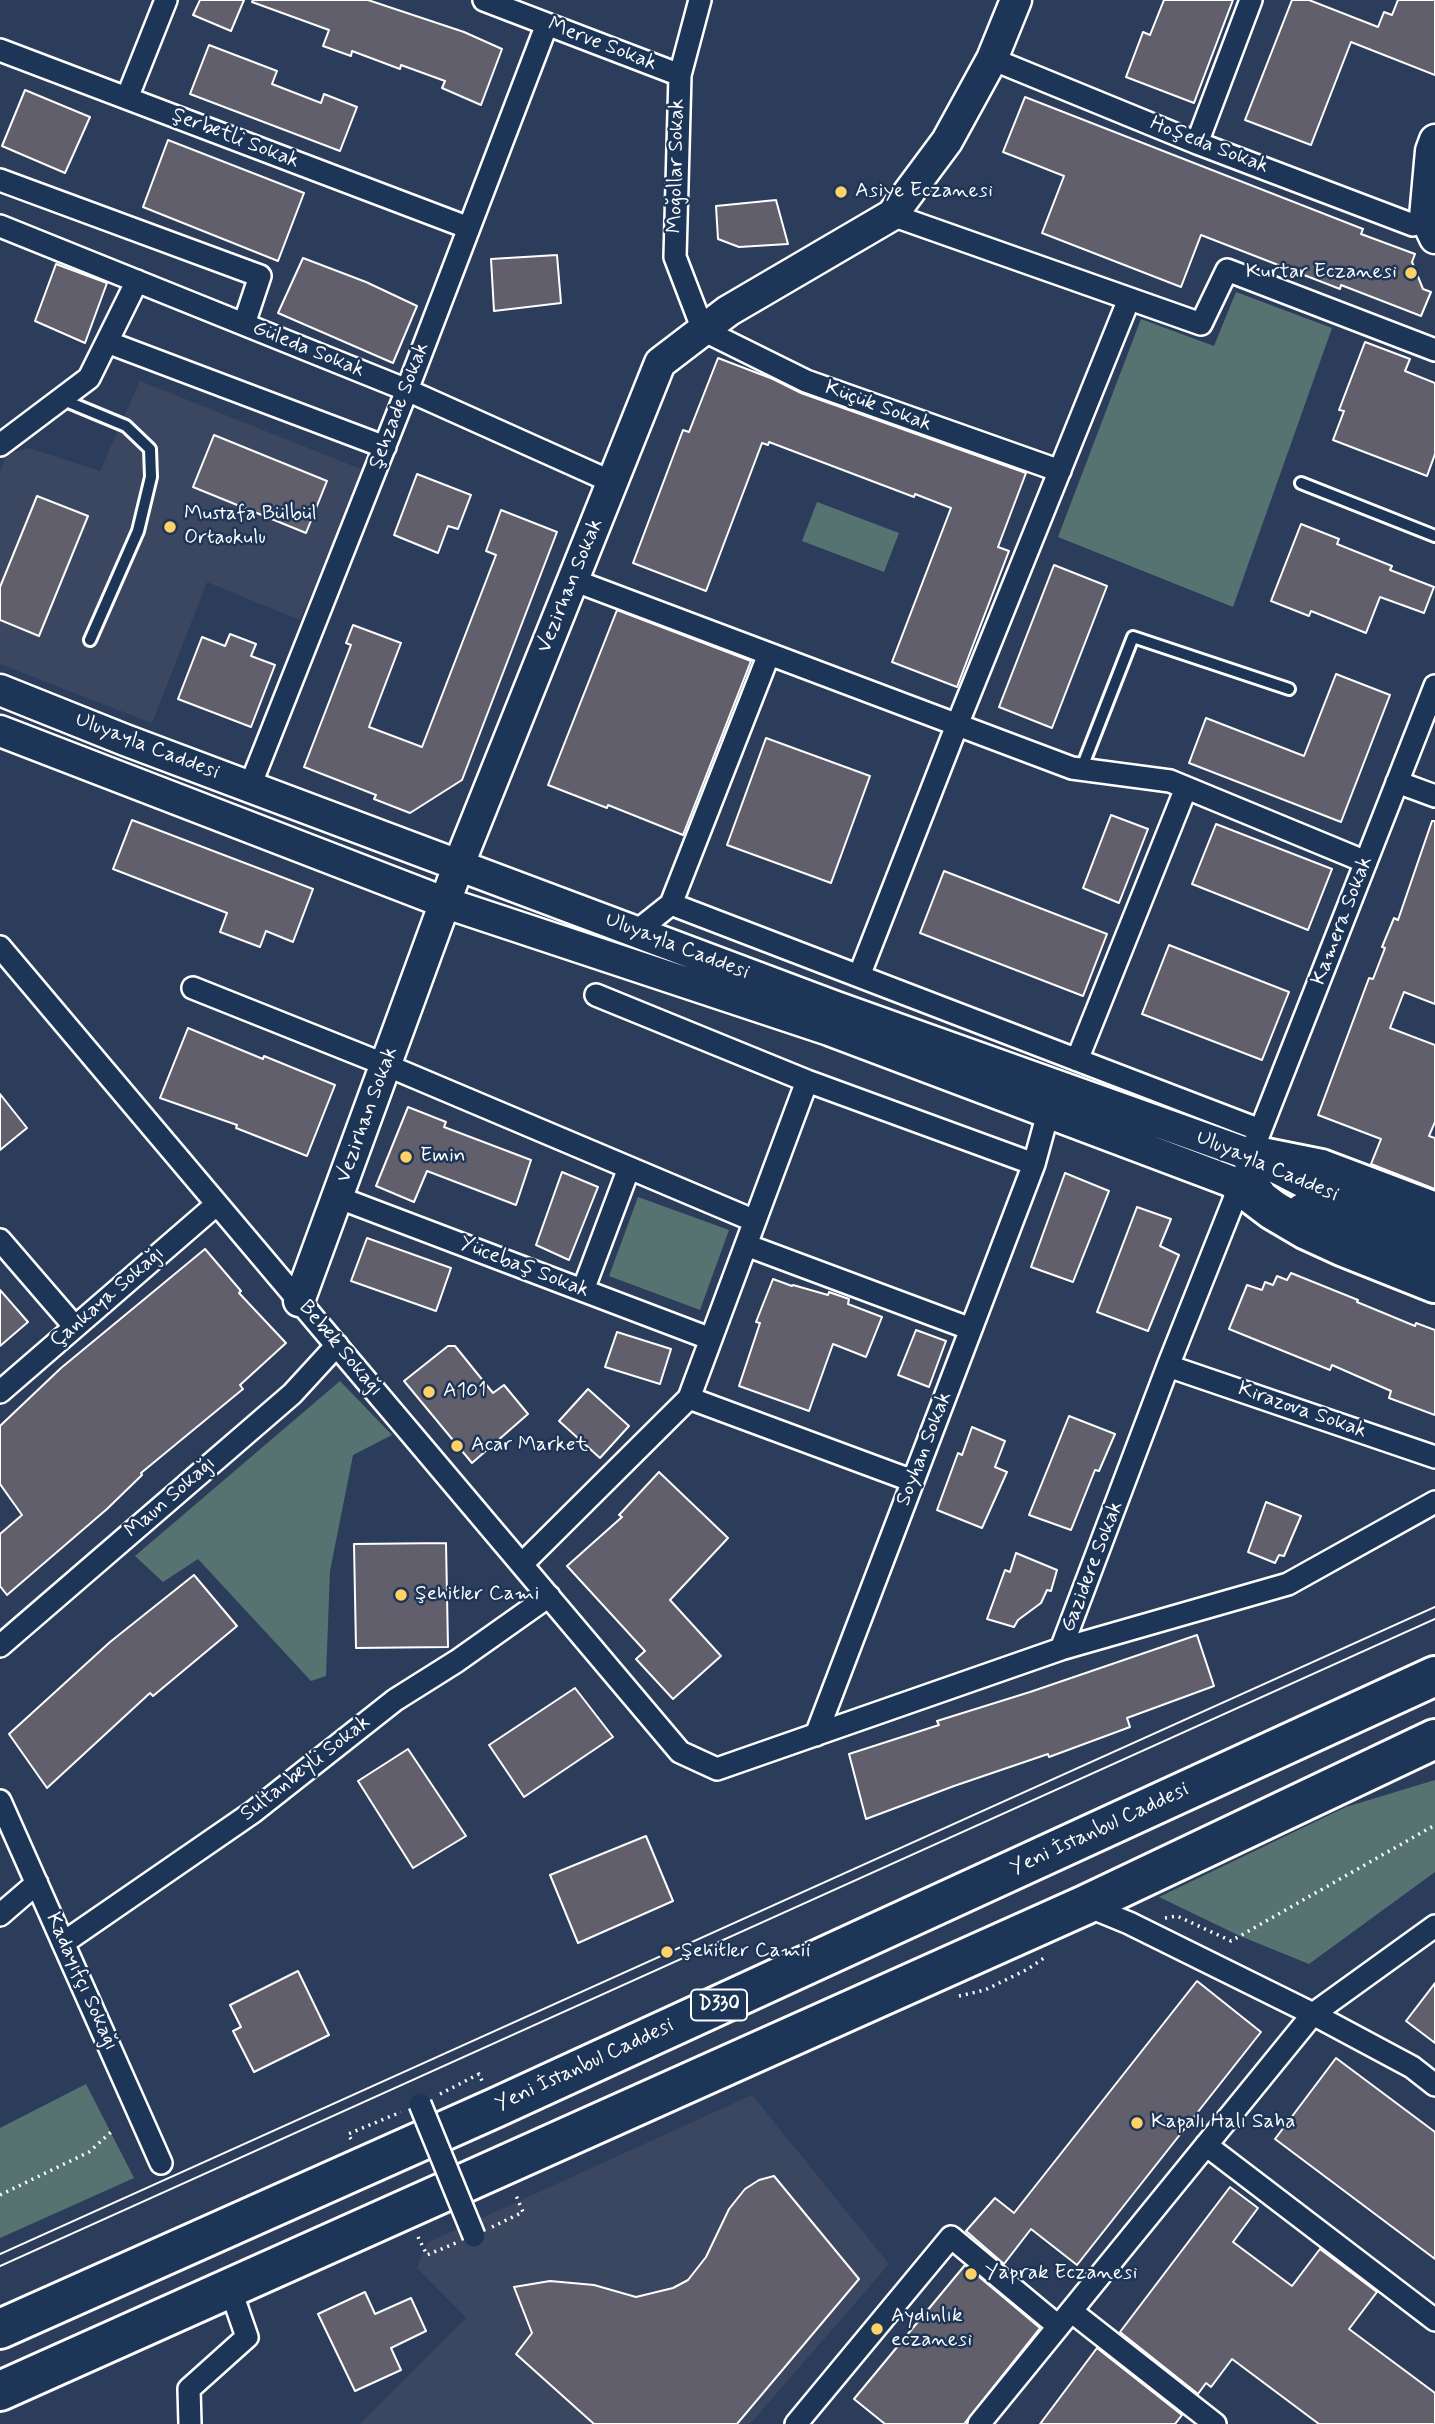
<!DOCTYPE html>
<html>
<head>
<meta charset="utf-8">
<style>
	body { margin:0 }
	canvas { display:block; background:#2b3d5b }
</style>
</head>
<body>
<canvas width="1435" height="2424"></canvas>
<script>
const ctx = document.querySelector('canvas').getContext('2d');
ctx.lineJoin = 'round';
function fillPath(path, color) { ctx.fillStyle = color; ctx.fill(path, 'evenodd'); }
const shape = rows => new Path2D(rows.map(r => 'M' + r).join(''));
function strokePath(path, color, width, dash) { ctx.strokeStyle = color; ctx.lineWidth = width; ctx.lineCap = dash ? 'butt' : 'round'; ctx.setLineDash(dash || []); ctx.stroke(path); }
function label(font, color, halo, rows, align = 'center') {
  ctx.font = font + ' Mynerve,sans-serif'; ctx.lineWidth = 5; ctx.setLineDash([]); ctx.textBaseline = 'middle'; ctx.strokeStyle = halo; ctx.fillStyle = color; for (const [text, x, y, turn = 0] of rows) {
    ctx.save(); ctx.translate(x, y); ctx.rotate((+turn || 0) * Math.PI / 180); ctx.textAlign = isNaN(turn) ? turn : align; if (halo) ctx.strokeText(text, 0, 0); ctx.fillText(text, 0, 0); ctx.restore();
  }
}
fillPath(shape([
	[140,381,363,470,300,620,207,582,152,723,0,664,0,472,7,454,29,448,100,471],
	[752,2095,889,2264,750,2424,360,2424,466,2318,417,2268,427,2243]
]), '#3b4760');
fillPath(shape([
	[1236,292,1332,328,1233,607,1058,537,1141,319,1214,346],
	[817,502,899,533,884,572,802,541],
	[638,1197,729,1230,700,1310,609,1276],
	[340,1381,392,1435,353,1455,330,1571,326,1676,311,1681,198,1559,163,1582,135,1556],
	[1435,1780,1435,1872,1309,1964,1240,1936,1159,1897,1346,1807],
	[86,2084,134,2178,0,2238,0,2128]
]), '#567371');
const building = shape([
	[200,0,244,0,231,31,193,15,200,0],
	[253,0,368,0,464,32,502,49,481,105,442,88,445,81,401,65,400,69,352,51,351,56,323,46,329,30,252,2,253,0],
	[1164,0,1233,0,1194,103,1126,77,1143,32,1150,35,1164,0],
	[1292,0,1309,0,1378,27,1384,12,1392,15,1398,0,1435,0,1435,75,1351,42,1311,145,1245,120,1292,0],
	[209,45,277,71,272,84,321,103,324,94,357,107,340,151,190,94,209,45],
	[25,90,90,117,65,173,2,146,25,90],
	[1025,97,1363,229,1361,234,1415,254,1412,262,1423,289,1431,292,1421,316,1341,285,1340,289,1201,235,1181,287,1042,233,1064,176,1003,152,1025,97],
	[168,140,304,193,278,261,143,207,168,140],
	[776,200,788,244,739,247,718,239,716,206,776,200],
	[557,255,561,303,494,311,491,259,557,255],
	[303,258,366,282,417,306,393,363,278,313,303,258],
	[56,264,107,283,85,343,35,321,56,264],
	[1365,342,1410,359,1405,371,1435,383,1435,454,1427,476,1333,440,1344,411,1339,410,1365,342],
	[718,358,773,379,801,393,1026,473,998,547,1009,551,957,687,892,662,951,508,915,494,914,497,769,442,768,445,762,443,706,591,633,563,683,430,689,432,718,358],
	[214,435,327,481,306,533,193,487,214,435],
	[417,474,471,495,458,529,448,526,438,553,394,535,417,474],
	[37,496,88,516,39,636,0,620,0,587,37,496],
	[501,510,557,532,462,780,410,813,374,799,376,795,304,767,351,645,346,643,353,625,401,643,369,727,422,747,496,555,486,551,501,510],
	[1301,524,1339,539,1337,544,1392,566,1390,570,1434,587,1424,613,1380,597,1366,633,1311,611,1309,616,1271,601,1301,524],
	[1054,565,1107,586,1052,728,999,707,1054,565],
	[617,610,751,661,683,835,608,805,607,808,548,785,617,610],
	[230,634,256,644,251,656,275,665,251,727,178,699,202,637,225,646,230,634],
	[1336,674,1390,695,1341,822,1189,763,1206,718,1304,756,1336,674],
	[766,738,870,776,831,883,727,845,766,738],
	[1111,815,1148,829,1119,903,1083,888,1111,815],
	[132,820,313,889,293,942,266,931,260,947,220,932,227,913,113,869,132,820],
	[1432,821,1435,821,1435,1004,1404,992,1390,1028,1435,1045,1435,1122,1429,1136,1435,1138,1435,1189,1371,1164,1381,1139,1318,1115,1369,978,1373,979,1385,948,1382,947,1394,918,1398,920,1432,821],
	[1216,824,1332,869,1308,930,1192,884,1216,824],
	[944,871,1107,934,1083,996,920,933,944,871],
	[1169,945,1289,992,1262,1060,1142,1014,1169,945],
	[188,1028,263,1059,264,1056,335,1085,307,1156,236,1128,237,1125,160,1098,188,1028],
	[0,1094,27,1128,0,1150,0,1094],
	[408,1107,446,1122,444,1127,531,1160,516,1205,427,1171,414,1202,376,1186,408,1107],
	[562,1172,598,1187,569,1260,536,1245,562,1172],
	[1065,1173,1109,1191,1073,1282,1031,1267,1065,1173],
	[1137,1207,1171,1219,1160,1246,1179,1255,1148,1331,1097,1312,1137,1207],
	[367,1238,451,1268,436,1311,351,1281,367,1238],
	[205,1249,241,1291,239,1293,286,1343,240,1385,243,1389,141,1473,142,1475,107,1509,7,1595,0,1586,0,1534,22,1515,0,1484,0,1426,61,1368,205,1249],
	[1291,1273,1358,1300,1357,1302,1415,1326,1416,1323,1435,1330,1435,1415,1389,1398,1391,1391,1332,1365,1330,1370,1229,1329,1247,1285,1262,1290,1265,1282,1273,1285,1277,1276,1287,1280,1291,1273],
	[773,1279,792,1286,793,1285,828,1295,829,1292,849,1299,848,1304,882,1317,866,1357,833,1344,809,1411,739,1386,760,1323,756,1322,773,1279],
	[0,1290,28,1322,0,1346,0,1290],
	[916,1330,946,1341,929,1387,898,1375,916,1330],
	[617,1332,671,1349,660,1384,605,1367,617,1332],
	[448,1346,455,1346,493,1393,504,1385,528,1414,472,1463,404,1381,448,1346],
	[588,1389,629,1426,600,1458,559,1421,588,1389],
	[1069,1416,1115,1434,1099,1471,1095,1470,1071,1530,1029,1515,1069,1416],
	[972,1427,1005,1441,995,1467,1007,1472,982,1528,937,1510,958,1453,962,1455,972,1427],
	[659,1472,728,1538,670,1600,721,1656,673,1699,636,1659,645,1651,567,1566,622,1517,619,1515,659,1472],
	[1266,1502,1301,1516,1284,1556,1279,1555,1275,1563,1248,1552,1266,1502],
	[446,1543,448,1647,356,1648,354,1544,446,1543],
	[1016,1553,1057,1570,1051,1591,1047,1590,1041,1603,1018,1620,1014,1627,987,1619,1005,1570,1010,1572,1016,1553],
	[194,1575,237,1626,153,1696,150,1693,47,1788,9,1734,110,1642,194,1575],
	[1197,1635,1214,1686,1127,1718,1130,1727,1049,1757,1048,1754,954,1786,866,1819,849,1754,939,1725,937,1721,1030,1692,1197,1635],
	[575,1688,613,1737,524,1797,489,1745,575,1688],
	[408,1749,466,1836,413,1868,358,1781,408,1749],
	[646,1836,673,1901,578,1943,550,1875,646,1836],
	[298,1971,329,2035,254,2072,233,2031,241,2027,230,2005,298,1971],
	[1197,1981,1261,2032,1077,2265,1031,2229,1004,2264,966,2231,995,2198,1014,2213,1197,1981],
	[1435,1983,1435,2043,1406,2021,1435,1983],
	[1336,2058,1435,2132,1435,2259,1275,2139,1336,2058],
	[774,2176,859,2279,737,2424,594,2424,516,2354,532,2333,514,2287,550,2281,594,2285,636,2297,673,2288,688,2280,706,2257,729,2209,745,2189,759,2180,774,2176],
	[1230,2187,1258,2208,1233,2242,1292,2286,1320,2249,1377,2292,1349,2329,1435,2393,1435,2424,1319,2424,1232,2359,1211,2387,1206,2383,1198,2394,1120,2332,1230,2187],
	[965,2265,1040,2328,964,2424,885,2424,854,2399,965,2265],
	[365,2292,375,2314,411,2298,426,2331,391,2348,401,2370,355,2391,318,2314,365,2292],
	[1097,2348,1182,2415,1175,2424,1040,2424,1097,2348]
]);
fillPath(building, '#615f6c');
strokePath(building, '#fff', 2);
const lane = shape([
	[61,399,126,426,150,449,151,477,138,531,90,640],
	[1301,483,1435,536],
	[1081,770,1133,637,1289,689]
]);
const street = shape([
	[484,0,680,75],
	[700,0,680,75,675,257,703,330,806,381,1060,471],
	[0,50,469,228],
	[992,59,1197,143,1413,225,1425,217],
	[127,98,166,0],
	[1197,143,1251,0],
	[0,180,260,276,244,324],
	[892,215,1201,324,1227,270,1435,350],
	[0,226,407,390,612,482],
	[107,342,385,447],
	[0,445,89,378,137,281],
	[573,580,1072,768,1170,781,1366,862],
	[1397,782,1435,796],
	[250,786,407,390,547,24],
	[671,904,1260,1130],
	[637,931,671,904,769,654],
	[0,947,680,1752,717,1769,1061,1649,1168,1366,1240,1185],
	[859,976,957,725,1129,299],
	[193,988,386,1065,755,1221],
	[596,995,807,1081,1034,1164,1048,1113],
	[1077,1060,1186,788],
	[1255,1144,1435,686],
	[337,1197,711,1339],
	[0,1240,75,1327],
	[746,1245,971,1329],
	[583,1290,629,1168],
	[1168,1366,1435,1457],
	[0,1392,217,1204],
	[689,1398,913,1481],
	[522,1564,689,1398,807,1081],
	[0,1646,292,1394,337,1345],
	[1061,1649,1288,1584,1435,1502],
	[816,1735,1034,1164],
	[0,1801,161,2163],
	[1085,1905,1129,1923,1313,2014,1412,2067,1435,2085],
	[0,1915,37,1883],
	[63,1943,253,1812,395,1700,457,1661,549,1596],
	[1206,2145,1435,2320],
	[1071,2311,1215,2424],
	[190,2424,189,2389,247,2337,230,2288],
	[796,2424,951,2237,1058,2326],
	[979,2424,1313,2014,1435,1926]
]);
const secondary = shape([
	[1435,140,1431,151,1425,217,1435,238],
	[0,690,125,740,836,1007,1251,1155,1319,1190,1435,1236],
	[0,731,446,903,829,1030,1259,1192],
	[1302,1209,1435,1262],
	[299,1301,459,864,660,363,728,311,892,215,947,141,992,59,1016,0]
]);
const highway = shape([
	[1251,1155,1321,1169,1435,1212],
	[1240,1185,1273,1210,1307,1230,1342,1246,1435,1283],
	[0,2329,495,2108,1435,1676],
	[0,2391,1085,1905,1435,1739]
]);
strokePath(lane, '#fff', 16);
strokePath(street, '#fff', 26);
strokePath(secondary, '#fff', 35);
strokePath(highway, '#fff', 44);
strokePath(shape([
	[1165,1918,1177,1916,1231,1941,1435,1825],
	[959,1996,985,1990,1028,1969,1044,1958],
	[440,2094,479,2074,482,2081],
	[351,2139,348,2134,401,2112],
	[0,2195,89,2152,111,2132],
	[492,2227,523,2212,515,2193],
	[418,2237,427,2255,456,2243]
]), '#fff', 3.5, [2, 5]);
strokePath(lane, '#1d3557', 10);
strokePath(street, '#1d3557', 21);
strokePath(secondary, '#1d3557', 30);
strokePath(highway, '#1d3557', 38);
strokePath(shape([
	[0,2254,1435,1607],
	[0,2266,1435,1619]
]), '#fff', 2);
const streetBridge = shape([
	[420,2104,474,2236]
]);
strokePath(streetBridge, '#fff', 26, []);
strokePath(streetBridge, '#1d3557', 21);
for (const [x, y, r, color] of [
	[841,192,7,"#ffd166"],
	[1411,273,7,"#ffd166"],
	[170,527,7,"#ffd166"],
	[406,1157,7,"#ffd166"],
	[429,1392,7,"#ffd166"],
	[457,1446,7,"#ffd166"],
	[401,1595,7,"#ffd166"],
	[667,1952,7,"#ffd166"],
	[1137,2123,7,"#ffd166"],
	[971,2274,7,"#ffd166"],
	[877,2329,7,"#ffd166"]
]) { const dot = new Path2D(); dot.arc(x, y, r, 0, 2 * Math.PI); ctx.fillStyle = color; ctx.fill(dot); strokePath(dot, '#1d3557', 2.5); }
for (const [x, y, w] of [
	[719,2005,56]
]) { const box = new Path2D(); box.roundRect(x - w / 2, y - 15.5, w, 31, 5); ctx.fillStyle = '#1d3557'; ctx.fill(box); strokePath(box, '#fff', 2); }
label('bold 19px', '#fff', null, [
	["D330",719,2005]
]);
label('21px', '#fff', '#1d3557', [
	["Merve Sokak",602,45,21],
	["Şerbetli Sokak",235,139,21],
	["Hoşeda Sokak",1209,146,21],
	["Moğollar Sokak",677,166,-89],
	["Güleda Sokak",308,350,22],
	["Şehzade Sokak",400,406,-69],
	["Küçük Sokak",878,407,20],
	["Vezirhan Sokak",571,586,-68],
	["Uluyayla Caddesi",147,747,21],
	["Kamera Sokak",1343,921,-69],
	["Uluyayla Caddesi",677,947,21],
	["Vezirhan Sokak",368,1115,-70],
	["Uluyayla Caddesi",1267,1167,23],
	["Yücebaş Sokak",524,1268,21],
	["Çankaya Sokağı",108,1298,-41],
	["Bebek Sokağı",340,1349,50],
	["Kirazova Sokak",1302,1411,19],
	["Soyhan Sokak",925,1449,-69],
	["Maun Sokağı",171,1498,-41],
	["Gazidere Sokak",1093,1567,-69],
	["Sultanbeyli Sokak",306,1769,-38],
	["Yeni İstanbul Caddesi",1100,1830,-25],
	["Kadayıfçı Sokağı",81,1982,66],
	["Yeni İstanbul Caddesi",585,2066,-25]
]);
label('21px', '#fff', '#1d3557', [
	["Asiye Eczanesi",855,192],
	["Kurtar Eczanesi",1397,273,"right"],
	["Mustafa Bülbül",184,515],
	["Ortaokulu",184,539],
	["Emin",420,1157],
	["A101",443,1392],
	["Acar Market",471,1446],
	["Şehitler Cami",415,1595],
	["Şehitler Camii",681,1952],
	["Kapalı Halı Saha",1151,2123],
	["Yaprak Eczanesi",985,2274],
	["Aydınlık",891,2317],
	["eczanesi",891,2341]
], 'left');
</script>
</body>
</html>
